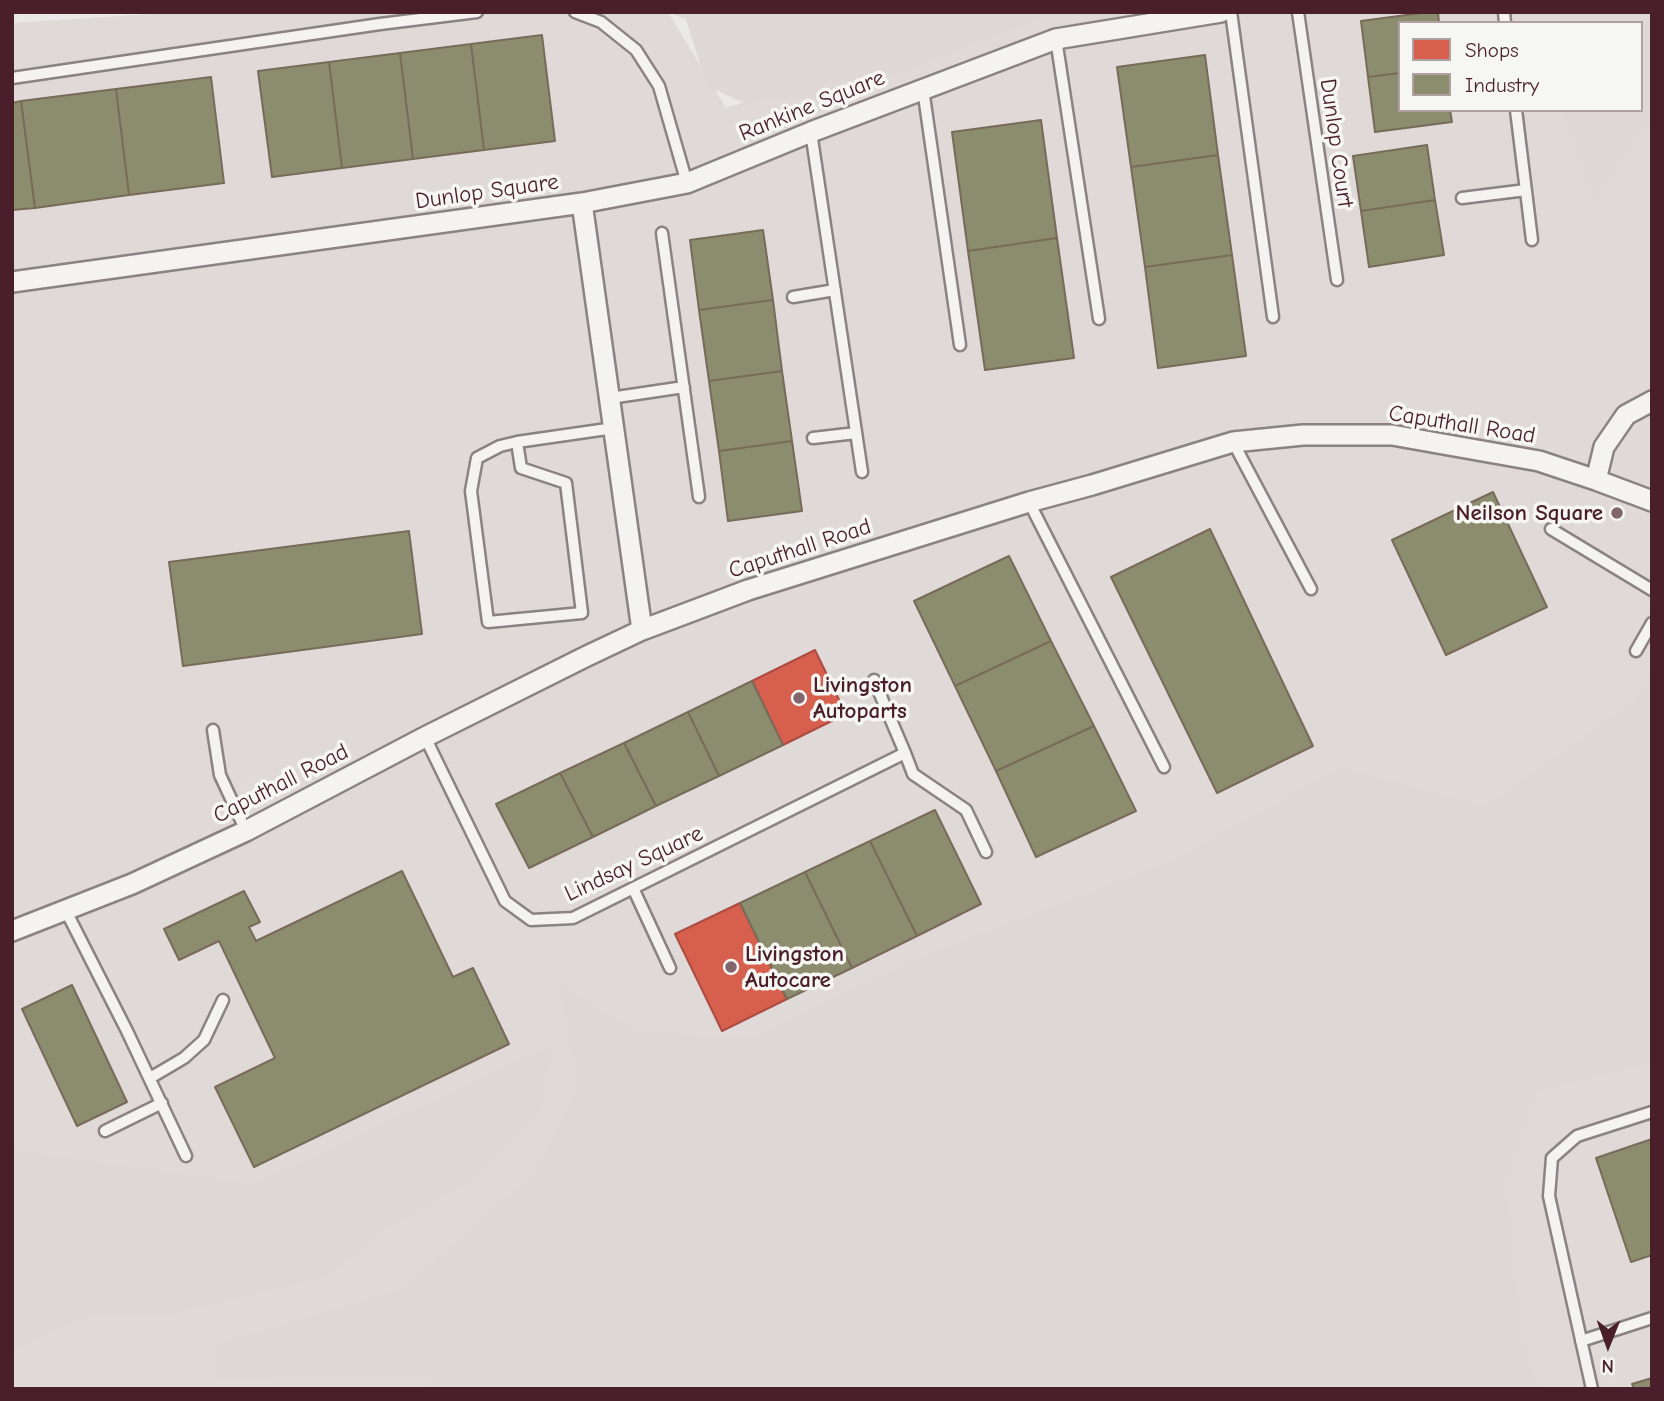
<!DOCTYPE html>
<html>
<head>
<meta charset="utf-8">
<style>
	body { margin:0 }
	#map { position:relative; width:1664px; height:1401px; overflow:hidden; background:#ebe9e7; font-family:"Comic Neue",sans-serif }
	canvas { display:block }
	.frame { position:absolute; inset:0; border:14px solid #4a1f2b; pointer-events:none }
	.legend { position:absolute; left:1398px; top:21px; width:245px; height:91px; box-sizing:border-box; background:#f6f6f2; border:2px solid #b1a0a2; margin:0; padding:9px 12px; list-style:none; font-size:21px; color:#4a1f2b }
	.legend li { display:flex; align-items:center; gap:14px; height:35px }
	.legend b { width:35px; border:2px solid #b1a0a2 }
	.north { position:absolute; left:1573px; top:1310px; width:70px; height:70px; -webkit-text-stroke:5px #f6f6f2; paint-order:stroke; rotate:181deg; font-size:19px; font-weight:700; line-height:28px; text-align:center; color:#4a1f2b }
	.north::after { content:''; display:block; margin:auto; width:24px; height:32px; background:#4a1f2b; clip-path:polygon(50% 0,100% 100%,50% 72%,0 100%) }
</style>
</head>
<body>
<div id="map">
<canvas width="1664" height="1401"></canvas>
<div class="frame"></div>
<ul class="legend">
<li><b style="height:19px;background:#d6604d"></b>Shops</li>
<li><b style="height:19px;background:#8c8c6e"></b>Industry</li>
</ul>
<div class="north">N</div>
</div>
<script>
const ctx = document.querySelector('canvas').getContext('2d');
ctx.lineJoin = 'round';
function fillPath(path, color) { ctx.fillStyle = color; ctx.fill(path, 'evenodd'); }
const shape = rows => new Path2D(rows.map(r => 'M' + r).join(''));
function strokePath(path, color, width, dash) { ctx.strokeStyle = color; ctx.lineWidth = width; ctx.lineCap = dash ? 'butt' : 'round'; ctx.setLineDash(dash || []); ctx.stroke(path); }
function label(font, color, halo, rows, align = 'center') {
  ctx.font = font + ' "Comic Neue",sans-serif'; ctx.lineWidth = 7; ctx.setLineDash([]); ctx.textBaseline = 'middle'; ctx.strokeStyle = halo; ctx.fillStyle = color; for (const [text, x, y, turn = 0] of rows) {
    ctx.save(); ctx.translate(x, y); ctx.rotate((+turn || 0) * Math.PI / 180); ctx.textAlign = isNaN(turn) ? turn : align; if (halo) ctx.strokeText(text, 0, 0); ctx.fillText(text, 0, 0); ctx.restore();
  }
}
fillPath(shape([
	[181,12,668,12,726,108,1044,12,1652,12,1652,1389,12,1389,12,23],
	[1400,23,1641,23,1641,110,1400,110]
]), '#dfd9d8');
fillPath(shape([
	[667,12,1055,12,858,90,744,103,707,86,686,19],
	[1562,12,1652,12,1652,115,1594,204,1561,110,1641,110,1641,23,1562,23],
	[1652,674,1652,1062,1538,1091,1507,1182,1522,1334,1539,1389,429,1389,428,1374,213,1379,217,1344,402,1289,532,1175,577,1088,558,983,638,1032,755,1038,915,959,1169,862,1340,768,1486,806,1636,700],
	[555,1044,540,1113,464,1186,387,1227,327,1277,165,1315,92,1314,12,1351,12,1150,255,1184]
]), '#ded8d7');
const shops = shape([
	[815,650,846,714,783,745,752,681,815,650],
	[740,903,787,999,722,1031,675,934,740,903]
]);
fillPath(shops, '#d6604d');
strokePath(shops, '#ac4c43', 2);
const industry = shape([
	[1429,12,1438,12,1439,23,1400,23,1400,73,1368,77,1361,21,1429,12],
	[542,35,555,141,484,150,471,44,542,35],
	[471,44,484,150,413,159,400,53,471,44],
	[400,53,413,159,342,168,329,62,400,53],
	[1205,55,1218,155,1131,167,1117,67,1205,55],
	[329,62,342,168,272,177,258,71,329,62],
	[1400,73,1400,110,1450,110,1452,122,1375,132,1368,77,1400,73],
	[211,77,224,183,129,195,116,89,211,77],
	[116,89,129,195,35,208,21,101,116,89],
	[21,101,35,208,12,210,12,103,21,101],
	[1041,120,1057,238,968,251,952,132,1041,120],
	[1427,145,1435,200,1361,211,1353,156,1427,145],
	[1218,155,1232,255,1145,267,1131,167,1218,155],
	[1435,200,1444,255,1369,267,1361,211,1435,200],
	[763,230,773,300,699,310,690,240,763,230],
	[1057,238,1074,358,985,370,968,251,1057,238],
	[1232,255,1246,356,1158,368,1145,267,1232,255],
	[773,300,782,371,709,381,699,310,773,300],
	[782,371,792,441,719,451,709,381,782,371],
	[792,441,802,511,728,521,719,451,792,441],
	[1493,492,1547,607,1446,655,1392,540,1493,492],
	[1210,529,1313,746,1217,793,1111,577,1210,529],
	[409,531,422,634,183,666,169,562,409,531],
	[1009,556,1051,641,955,686,914,601,1009,556],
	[1051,641,1094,726,996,771,955,686,1051,641],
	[752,681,783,745,719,776,688,712,752,681],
	[688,712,719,776,656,806,624,743,688,712],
	[1094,726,1136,811,1036,857,996,771,1094,726],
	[624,743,656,806,593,837,560,773,624,743],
	[560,773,593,837,529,868,496,804,560,773],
	[935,810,981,904,917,936,870,841,935,810],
	[870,841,917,936,852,968,805,872,870,841],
	[402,871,453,977,473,968,509,1044,254,1167,215,1087,275,1058,219,941,179,960,164,929,244,891,260,922,249,927,256,941,402,871],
	[805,872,852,968,787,999,740,903,805,872],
	[72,985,127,1102,77,1126,22,1009,72,985],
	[1652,1139,1652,1255,1631,1262,1596,1158,1652,1139],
	[1652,1378,1652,1389,1634,1389,1632,1384,1652,1378]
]);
fillPath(industry, '#8c8c6e');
strokePath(industry, '#786b5a', 2);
const service = shape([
	[575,12,601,22,636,50,659,86,687,183],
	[1231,12,1273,317],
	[1298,12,1337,280],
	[1504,12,1505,23],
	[1056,39,1099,319],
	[12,78,380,24,477,12],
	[923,89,960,345],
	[1516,110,1532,240],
	[811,132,862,472],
	[1462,198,1526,190],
	[662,233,699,497],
	[793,297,835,290],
	[610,398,684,387],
	[813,438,856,433],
	[517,442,521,468,566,483,582,613,488,622,471,491,477,458,500,446,517,442,614,428],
	[1233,442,1311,589],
	[1029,502,1164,767],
	[1551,529,1652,590],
	[1636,651,1652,623],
	[874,680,905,753],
	[213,730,220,775,246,831],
	[425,737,505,901,531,920,573,918,905,753,913,774,966,810,986,852],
	[633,888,670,968],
	[66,911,127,1031,186,1156],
	[150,1078,184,1058,204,1040,223,1000],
	[105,1131,162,1103],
	[1581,1341,1652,1318],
	[1592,1389,1549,1196,1552,1158,1577,1136,1652,1112]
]);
const minor = shape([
	[582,203,642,630],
	[12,282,582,203,687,183,811,132,1056,39,1221,12],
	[1596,480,1604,447,1626,415,1652,401],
	[12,931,132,884,246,831,425,737,587,656,642,630,748,590,1029,502,1092,485,1233,442,1303,435,1392,435,1539,461,1596,480,1652,501]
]);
strokePath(service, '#8b8283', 15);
strokePath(minor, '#8b8283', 24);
strokePath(service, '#f4f3f1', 10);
strokePath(minor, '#f4f3f1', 19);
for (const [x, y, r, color] of [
	[1617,513,7,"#82666d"],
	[799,698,7,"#82666d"],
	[731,967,7,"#82666d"]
]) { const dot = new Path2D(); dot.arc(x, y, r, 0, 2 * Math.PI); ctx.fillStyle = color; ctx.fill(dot); strokePath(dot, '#f6f6f2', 2.5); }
label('23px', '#4a1f2b', '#f6f6f2', [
	["Rankine Square",812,106,-22],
	["Dunlop Court",1336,143,82],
	["Dunlop Square",487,192,-8],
	["Caputhall Road",1462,425,9],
	["Caputhall Road",800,549,-18],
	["Caputhall Road",281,784,-27],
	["Lindsay Square",634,864,-25]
]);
label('bold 23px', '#4a1f2b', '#f6f6f2', [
	["Neilson Square",1603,513,"right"],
	["Livingston",813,685],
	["Autoparts",813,711],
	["Livingston",745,954],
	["Autocare",745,980]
], 'left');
</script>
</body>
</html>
